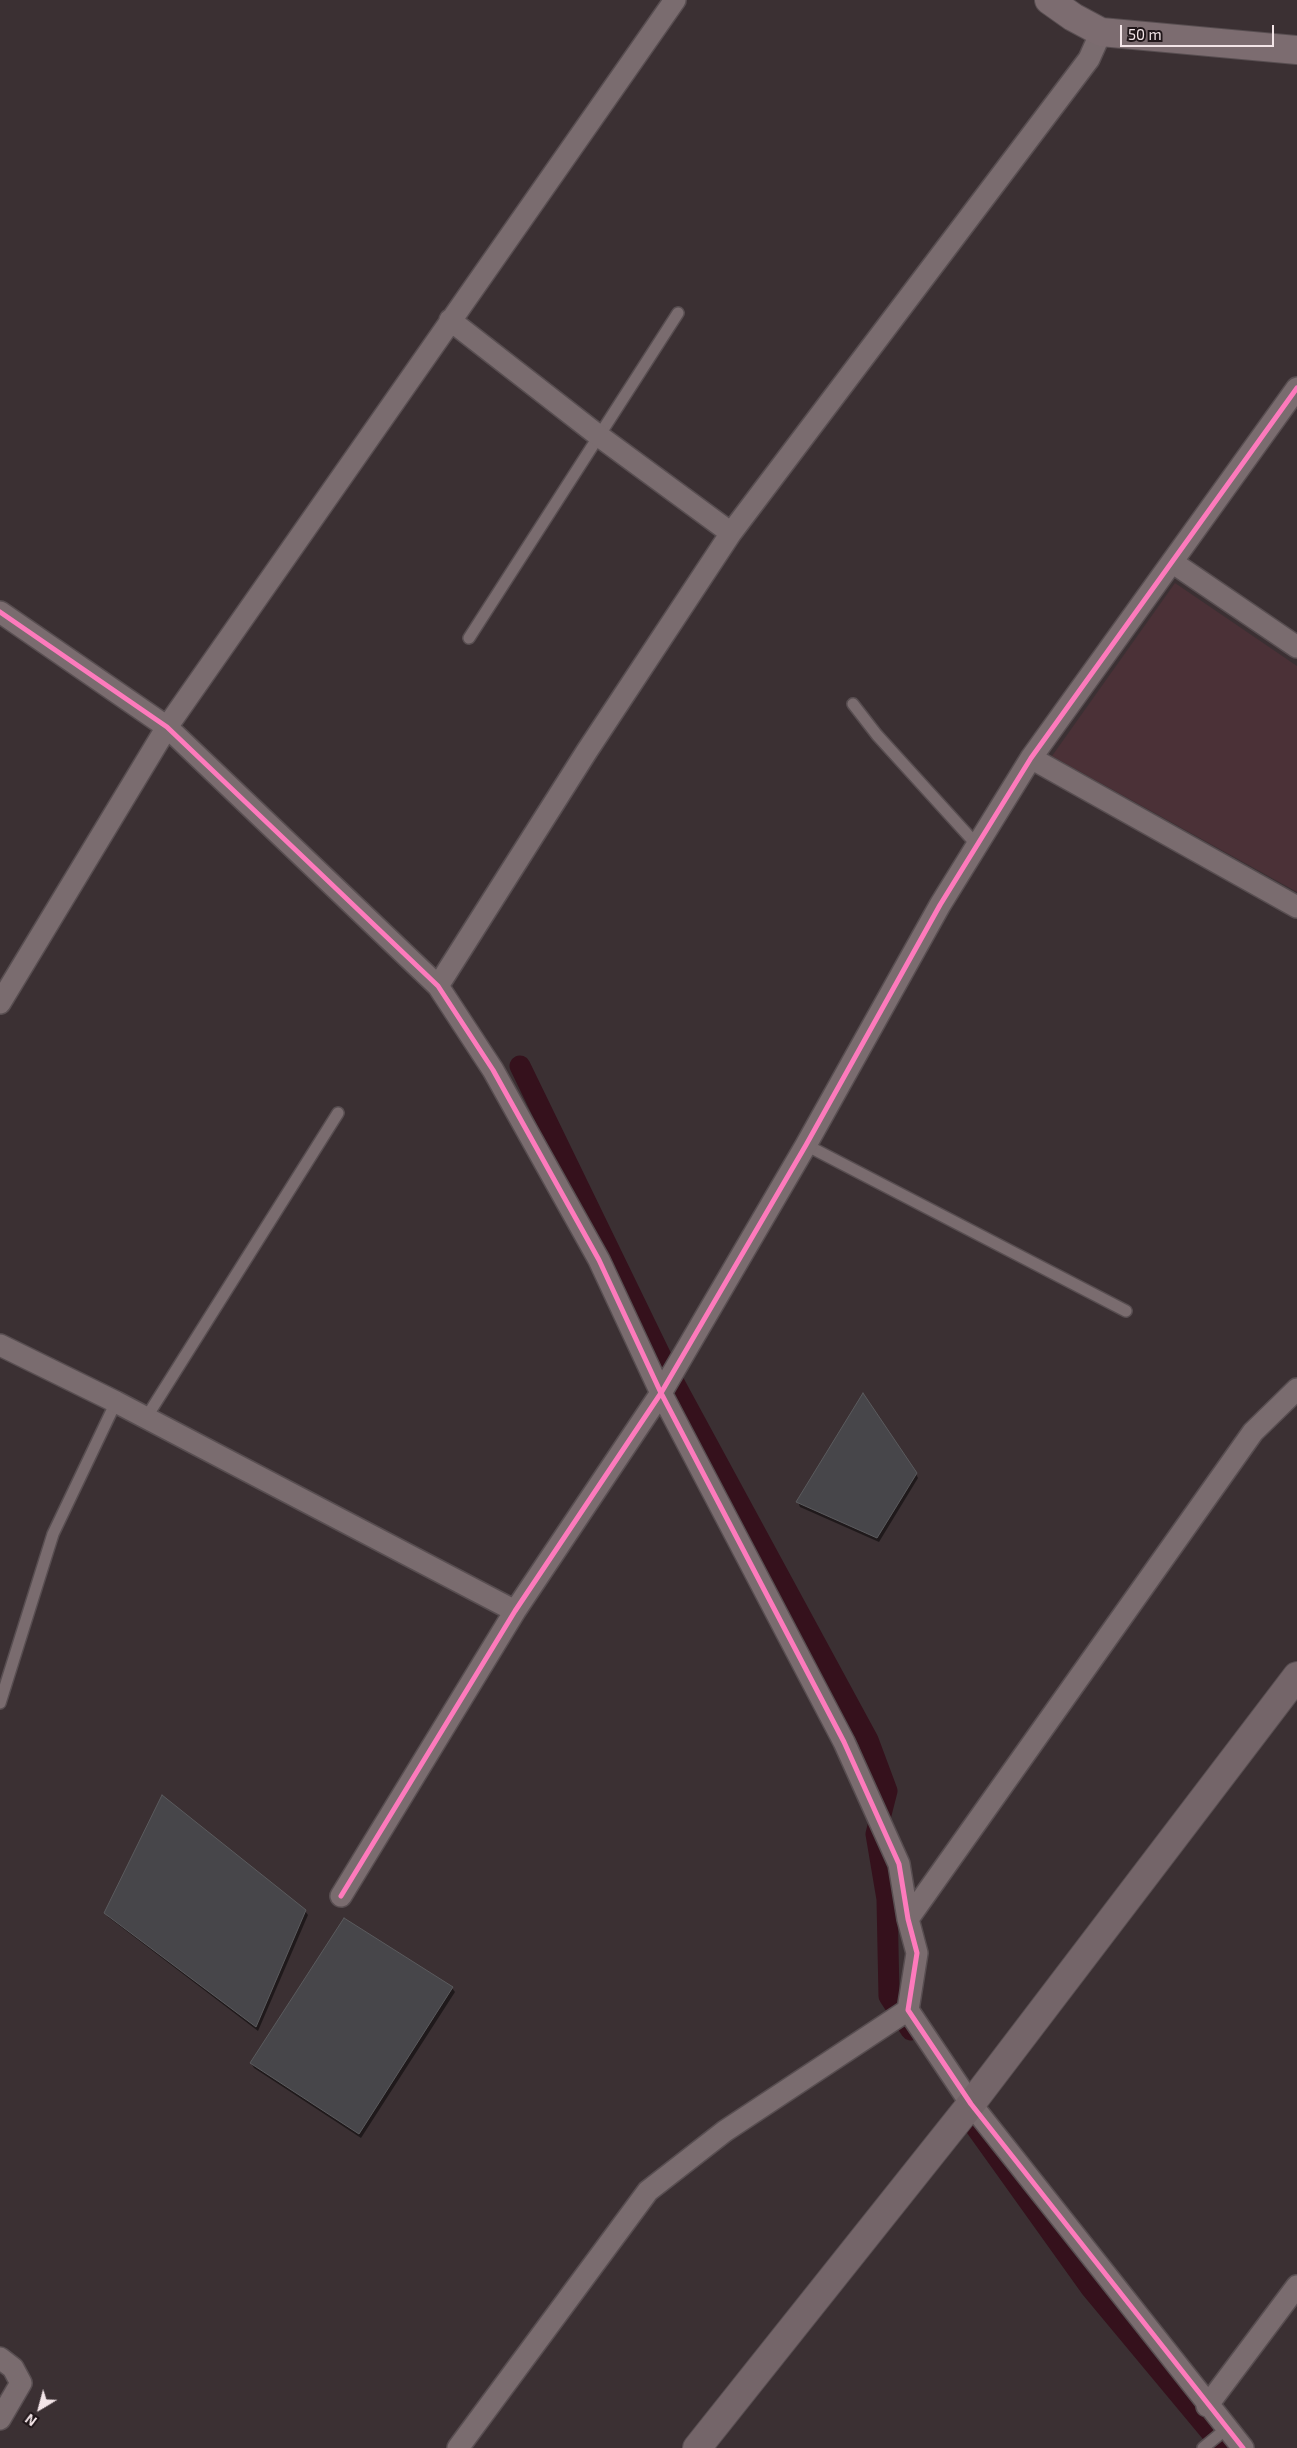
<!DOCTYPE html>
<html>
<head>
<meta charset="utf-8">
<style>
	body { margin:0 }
	#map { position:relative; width:1297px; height:2448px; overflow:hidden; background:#3b3033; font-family:"Exo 2",sans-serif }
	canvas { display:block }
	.north { position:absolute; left:15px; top:2383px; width:50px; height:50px; -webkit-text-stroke:4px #201619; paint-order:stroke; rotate:217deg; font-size:14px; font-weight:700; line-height:20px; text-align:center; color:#f3e5e8 }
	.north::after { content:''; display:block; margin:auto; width:18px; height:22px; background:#f3e5e8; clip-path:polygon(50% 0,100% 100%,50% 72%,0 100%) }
	.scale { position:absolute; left:1120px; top:25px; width:154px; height:22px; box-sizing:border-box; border:2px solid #f3e5e8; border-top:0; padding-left:6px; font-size:15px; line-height:18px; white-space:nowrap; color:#f3e5e8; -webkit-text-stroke:4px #201619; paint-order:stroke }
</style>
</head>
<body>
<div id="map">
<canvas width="1297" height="2448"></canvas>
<div class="north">N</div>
<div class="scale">50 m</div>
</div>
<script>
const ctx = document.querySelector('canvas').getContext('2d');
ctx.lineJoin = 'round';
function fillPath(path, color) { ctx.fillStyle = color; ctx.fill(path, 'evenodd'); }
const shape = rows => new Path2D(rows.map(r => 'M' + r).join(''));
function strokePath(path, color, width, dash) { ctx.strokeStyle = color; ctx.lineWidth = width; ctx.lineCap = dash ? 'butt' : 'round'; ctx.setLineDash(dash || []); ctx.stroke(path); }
fillPath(shape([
	[1175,583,1297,666,1297,892,1052,756]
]), '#4b3137');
fillPath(shape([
	[916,1474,918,1478,879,1542,800,1507,798,1502],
	[305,1911,308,1915,258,2031,108,1917,106,1913],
	[452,1988,455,1992,361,2138,254,2068,251,2063]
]), '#0007');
strokePath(shape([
	[520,1066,671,1377,868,1740,887,1791,876,1834,887,1899,889,1996,911,2030],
	[962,2108,1090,2287,1224,2448]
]), '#35111c', 21);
const building = shape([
	[863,1393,917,1473,877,1538,796,1502,863,1393],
	[162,1795,306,1910,256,2027,104,1913,162,1795],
	[344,1918,453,1987,359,2134,250,2063,344,1918]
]);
fillPath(building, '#47464a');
strokePath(building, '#5b5b5e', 1);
const lane = shape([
	[469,638,678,313],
	[853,704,877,735,977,845],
	[806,1145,1126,1311],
	[146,1418,338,1113],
	[0,1703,53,1534,116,1402],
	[1203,2448,1226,2429]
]);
const street = shape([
	[450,320,599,436,731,533],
	[1172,562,1297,647],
	[0,612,167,727,438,986,493,1070,599,1260,661,1393,844,1742,899,1864,908,1919,917,1953,908,2010,971,2104,1243,2448],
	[1031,758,1297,907],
	[438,986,587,751,731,533,1089,59,1101,32],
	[0,1003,167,727,675,0],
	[0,1345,116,1402,515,1611],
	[341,1896,515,1611,661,1393,806,1145,940,905,1031,758,1297,388],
	[908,1919,1253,1432,1297,1389],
	[0,2358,13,2368,21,2383,0,2419],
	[1207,2406,1297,2286],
	[458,2448,648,2191,725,2131,908,2010]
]);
const secondary = shape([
	[697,2448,971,2104,1297,1676]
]);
const primary = shape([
	[1049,0,1073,17,1101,32,1297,50]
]);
strokePath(lane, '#584e51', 14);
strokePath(street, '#584e51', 24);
strokePath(secondary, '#584e51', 30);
strokePath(primary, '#584e51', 30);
strokePath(lane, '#7a6c6f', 11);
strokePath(street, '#7a6c6f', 21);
strokePath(secondary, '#746569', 28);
strokePath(primary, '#7c6c70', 28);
strokePath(shape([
	[0,612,167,727,438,986,493,1070,599,1260,661,1393,844,1742,899,1864,908,1919,917,1953,908,2010,971,2104,1243,2448],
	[341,1896,515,1611,661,1393,806,1145,940,905,1031,758,1297,388]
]), '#fd7abc', 5);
</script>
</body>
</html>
